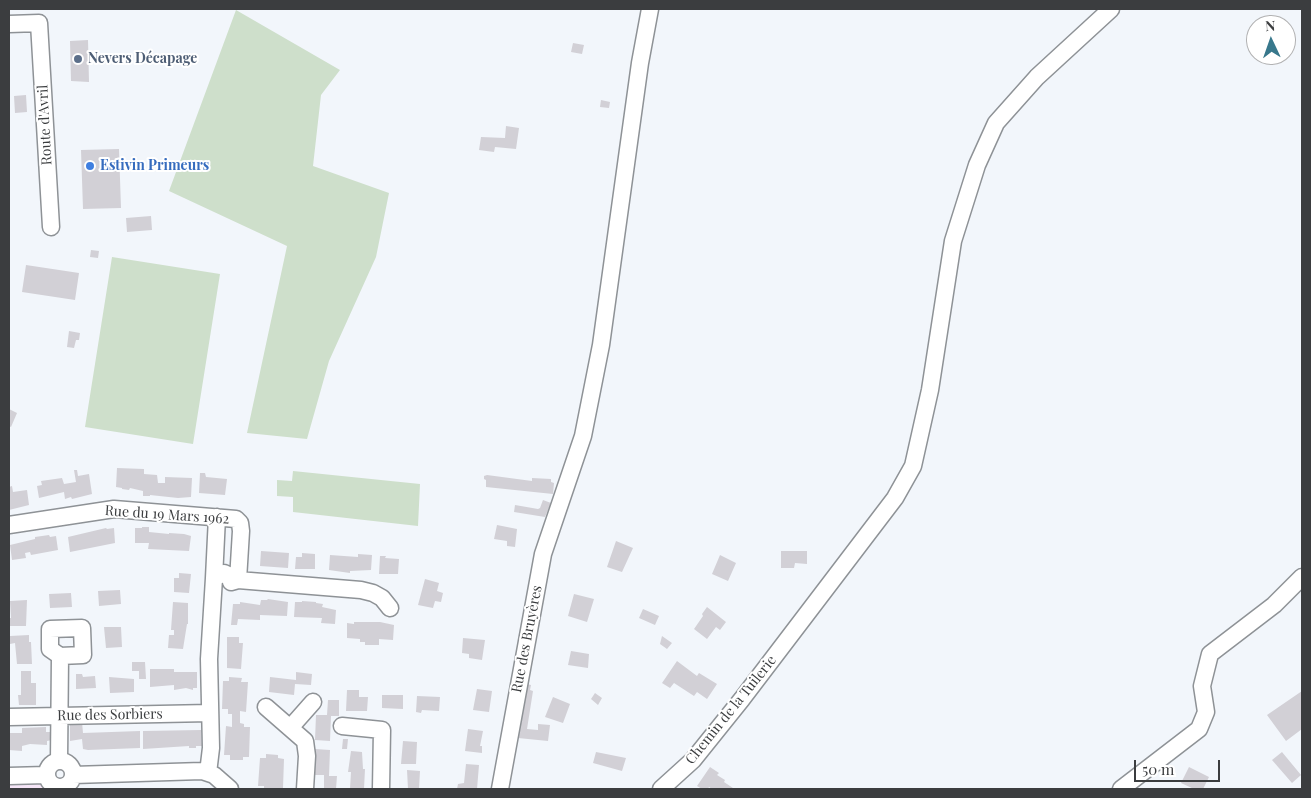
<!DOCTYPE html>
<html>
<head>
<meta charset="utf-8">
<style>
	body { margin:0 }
	#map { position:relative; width:1311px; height:798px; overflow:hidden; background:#f2f6fb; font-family:"Playfair Display",serif }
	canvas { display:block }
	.frame { position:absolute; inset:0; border:10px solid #3b3d3f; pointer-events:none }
	.north { position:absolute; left:1246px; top:15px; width:50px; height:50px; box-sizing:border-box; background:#fff; border:1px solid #b1b1b2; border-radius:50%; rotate:357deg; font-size:14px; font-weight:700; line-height:20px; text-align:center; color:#3b3d3f }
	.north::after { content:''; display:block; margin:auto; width:18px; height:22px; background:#38788c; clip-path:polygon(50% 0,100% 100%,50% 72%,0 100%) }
	.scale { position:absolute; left:1134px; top:760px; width:86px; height:22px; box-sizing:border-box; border:2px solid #3b3d3f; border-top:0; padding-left:6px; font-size:15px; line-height:18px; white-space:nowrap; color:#3b3d3f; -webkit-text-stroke:4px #fff; paint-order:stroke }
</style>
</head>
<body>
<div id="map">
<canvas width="1311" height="798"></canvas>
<div class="frame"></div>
<div class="north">N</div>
<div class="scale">50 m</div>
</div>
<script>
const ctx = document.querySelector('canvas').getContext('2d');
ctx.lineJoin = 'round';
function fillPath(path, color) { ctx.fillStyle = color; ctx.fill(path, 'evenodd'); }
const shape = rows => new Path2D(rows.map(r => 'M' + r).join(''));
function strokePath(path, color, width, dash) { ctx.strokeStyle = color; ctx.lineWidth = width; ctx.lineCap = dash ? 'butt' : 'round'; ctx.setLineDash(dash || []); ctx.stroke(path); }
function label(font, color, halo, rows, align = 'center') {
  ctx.font = font + ' "Playfair Display",serif'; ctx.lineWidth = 4; ctx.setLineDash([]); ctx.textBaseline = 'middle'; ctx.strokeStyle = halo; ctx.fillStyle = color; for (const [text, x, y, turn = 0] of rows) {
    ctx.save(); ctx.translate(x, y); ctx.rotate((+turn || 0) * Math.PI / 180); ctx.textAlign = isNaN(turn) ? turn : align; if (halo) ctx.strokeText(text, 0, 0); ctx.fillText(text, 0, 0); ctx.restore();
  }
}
fillPath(shape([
	[9,782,37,782,47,789,9,789]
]), '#f6e6f8');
fillPath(shape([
	[236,10,340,70,321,95,313,166,389,193,376,257,329,361,307,439,247,433,287,246,169,191],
	[112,257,220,274,193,444,85,427],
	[293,471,420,484,418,526,293,512,293,497,277,496,277,480,292,481]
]), '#cedfcb');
fillPath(shape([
	[88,40,89,82,71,81,70,41],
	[573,43,584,45,582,54,571,52],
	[26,95,27,112,15,113,14,96],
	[601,100,610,102,609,108,600,107],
	[506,126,519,128,516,149,495,147,494,152,479,150,481,137,505,138],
	[119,149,121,208,83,209,81,150],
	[151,216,152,230,127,232,126,218],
	[91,250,99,251,98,258,90,257],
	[26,265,79,273,75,300,22,292],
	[69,331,80,333,79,340,76,340,74,348,67,347],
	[9,409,17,413,11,427,9,426],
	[117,468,144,469,144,474,157,475,158,483,165,483,165,477,192,478,191,497,178,498,150,495,150,496,143,496,143,491,130,488,129,490,122,489,122,488,116,487],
	[74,470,77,470,78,476,89,474,92,494,72,499,71,497,65,499,64,492,39,498,37,486,42,485,41,481,62,478,64,484,76,482],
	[200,473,205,473,206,477,227,479,225,495,199,493],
	[487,475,532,481,532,478,551,479,551,482,554,483,553,494,486,487,486,480,484,479,484,476],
	[12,486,13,492,27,490,29,505,9,510,9,487],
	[543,500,551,503,545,517,514,512,515,505,538,509,540,508],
	[497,525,517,529,515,547,507,546,507,541,494,539],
	[142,527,149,527,149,532,169,534,169,533,184,534,191,536,189,551,148,549,149,543,135,543,135,528,142,528],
	[106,528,107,529,114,528,115,543,70,552,68,537],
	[49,535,50,537,56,536,58,550,31,555,30,552,25,553,26,558,12,560,10,545,35,539,35,537],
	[616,541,633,548,622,572,607,567],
	[261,551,289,553,288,568,260,566],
	[781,551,807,551,807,564,795,563,794,568,781,568],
	[302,553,315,554,315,569,295,569,296,557,302,557],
	[358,554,372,555,371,570,350,571,350,573,329,570,330,555,358,557],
	[720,555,736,563,728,581,712,574],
	[380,556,386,556,385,558,399,559,398,574,379,574],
	[179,573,191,574,189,593,174,592,174,578,179,578],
	[425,579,439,583,437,591,443,593,441,602,435,601,433,608,418,605],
	[120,590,121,604,99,606,98,591],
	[71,593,72,607,50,608,49,594],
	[574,594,594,599,587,622,568,616],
	[268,599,288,602,287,616,260,615,260,620,238,619,237,625,231,625,233,604,240,604,240,602,260,605,261,600,267,600],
	[27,600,26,626,9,626,9,618,11,618,10,601],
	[302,601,316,602,316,603,323,604,322,607,336,610,335,624,321,623,322,618,294,617,295,602,302,602],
	[173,602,188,603,188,624,187,624,183,649,168,648,169,635,174,635,174,630,171,630],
	[707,607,726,622,720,630,716,627,707,639,694,629,703,616,702,614],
	[643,609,659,616,655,625,639,618],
	[354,622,380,622,394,625,393,640,379,639,379,645,365,645,365,642,360,642,360,639,347,638,347,623,354,624],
	[104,627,121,627,122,647,106,648],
	[29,635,29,642,31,642,32,664,17,664,15,643,10,644,10,636],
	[662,636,672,643,667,649,660,644],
	[227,637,239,637,239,643,243,643,241,669,227,668],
	[463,638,485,640,482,660,469,658,469,654,462,653],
	[571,651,589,654,588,668,568,665],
	[677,661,697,676,699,673,717,684,707,699,697,692,694,696,674,683,670,688,662,683],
	[132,662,145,662,146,679,139,679,139,671,132,671],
	[150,669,174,669,174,672,197,672,197,688,193,688,193,690,186,688,174,690,174,685,150,687],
	[21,671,31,671,31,683,36,683,36,705,19,705,18,695,21,695],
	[296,672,312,674,311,685,295,684,294,695,269,692,270,677,296,680],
	[76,674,82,674,83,677,95,676,96,688,76,689],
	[109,677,134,679,134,692,110,693],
	[229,677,242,678,241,682,248,682,246,712,240,711,240,723,244,724,244,727,250,727,249,757,243,757,243,760,230,760,230,755,224,755,226,726,232,727,232,714,228,714,228,709,222,709,223,681,229,681],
	[526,684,531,685,530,690,533,691,527,729,538,730,538,724,550,725,548,741,518,738],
	[477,689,492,691,489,712,473,710],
	[347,690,359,690,359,697,368,697,367,711,346,711],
	[1302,691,1302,729,1286,741,1267,715],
	[595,693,602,698,598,705,591,699],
	[382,695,403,695,403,709,382,708],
	[417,696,440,697,439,711,422,710,421,713,416,712],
	[553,697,570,704,563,723,545,717],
	[328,700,339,700,339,716,331,716,330,741,315,740,316,715,327,715],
	[82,722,83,733,140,731,140,748,88,750,83,749,82,739,70,741,70,723],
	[46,727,46,732,52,732,52,740,47,741,47,745,30,744,22,746,22,751,9,750,9,733,22,733,22,728],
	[468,729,483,731,480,746,482,746,482,753,465,751],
	[201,730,202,746,196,746,196,748,189,748,189,746,143,749,143,731],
	[343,739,348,739,347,749,342,749],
	[403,741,417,742,416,764,401,764],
	[315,749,330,750,329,776,337,776,336,789,324,789,324,775,314,775],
	[351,751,362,752,363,769,365,769,364,789,350,789,351,772,348,772],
	[596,752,626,758,622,771,593,763],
	[1282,752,1301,775,1292,783,1272,760],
	[266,754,278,755,278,758,284,759,283,788,264,789,264,786,258,786,260,758,266,758],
	[466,764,479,765,477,789,457,789,458,784,464,783],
	[710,767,719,773,717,775,725,780,724,782,733,788,732,789,712,789,709,787,708,789,702,789,697,786],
	[1189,767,1209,777,1203,789,1194,789,1181,783],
	[407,770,420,771,419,789,408,789]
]), '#d2d0d6');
const minor = shape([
	[9,24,39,23,51,227],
	[9,525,114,509,236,519,240,523,241,531,238,580,231,582],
	[214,578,217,517],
	[266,707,305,741,307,756,305,789],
	[9,717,210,713],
	[342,726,382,730,381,789],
	[290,728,313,702],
	'47 774a13 13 0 1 1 26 0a13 13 0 1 1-26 0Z',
	[59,761,60,656,83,655,82,628,50,629,50,649,60,656],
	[208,773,211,748,209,659,214,578,224,573,238,580,361,590,373,593,382,598,390,608],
	[73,775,202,771,214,775,230,789],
	[9,776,46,775],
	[500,789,543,554,583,436,601,345,640,63,650,9],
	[661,789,693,760,742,699,895,498,913,466,930,390,953,241,977,165,996,123,1037,77,1111,9],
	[1121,789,1199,729,1206,712,1202,686,1210,654,1274,605,1302,577]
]);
strokePath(minor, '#8e9296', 19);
strokePath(minor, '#fff', 16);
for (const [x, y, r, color] of [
	[78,59,5,"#5c6f8a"],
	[90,166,5,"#3f7fe0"]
]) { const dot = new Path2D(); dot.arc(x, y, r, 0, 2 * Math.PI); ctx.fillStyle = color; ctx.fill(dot); strokePath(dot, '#fff', 2); }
label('bold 14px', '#4e5e75', '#fff', [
	["Nevers Décapage",88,59]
], 'left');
label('14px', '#3b3d3f', '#fff', [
	["Route d'Avril",45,125,-93],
	["Rue du 19 Mars 1962",167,515,4],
	["Rue des Bruyères",527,639,-79],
	["Chemin de la Tuilerie",731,710,-51],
	["Rue des Sorbiers",110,715,-1]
]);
label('bold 14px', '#366cbe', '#fff', [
	["Estivin Primeurs",100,166]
], 'left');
</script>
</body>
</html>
